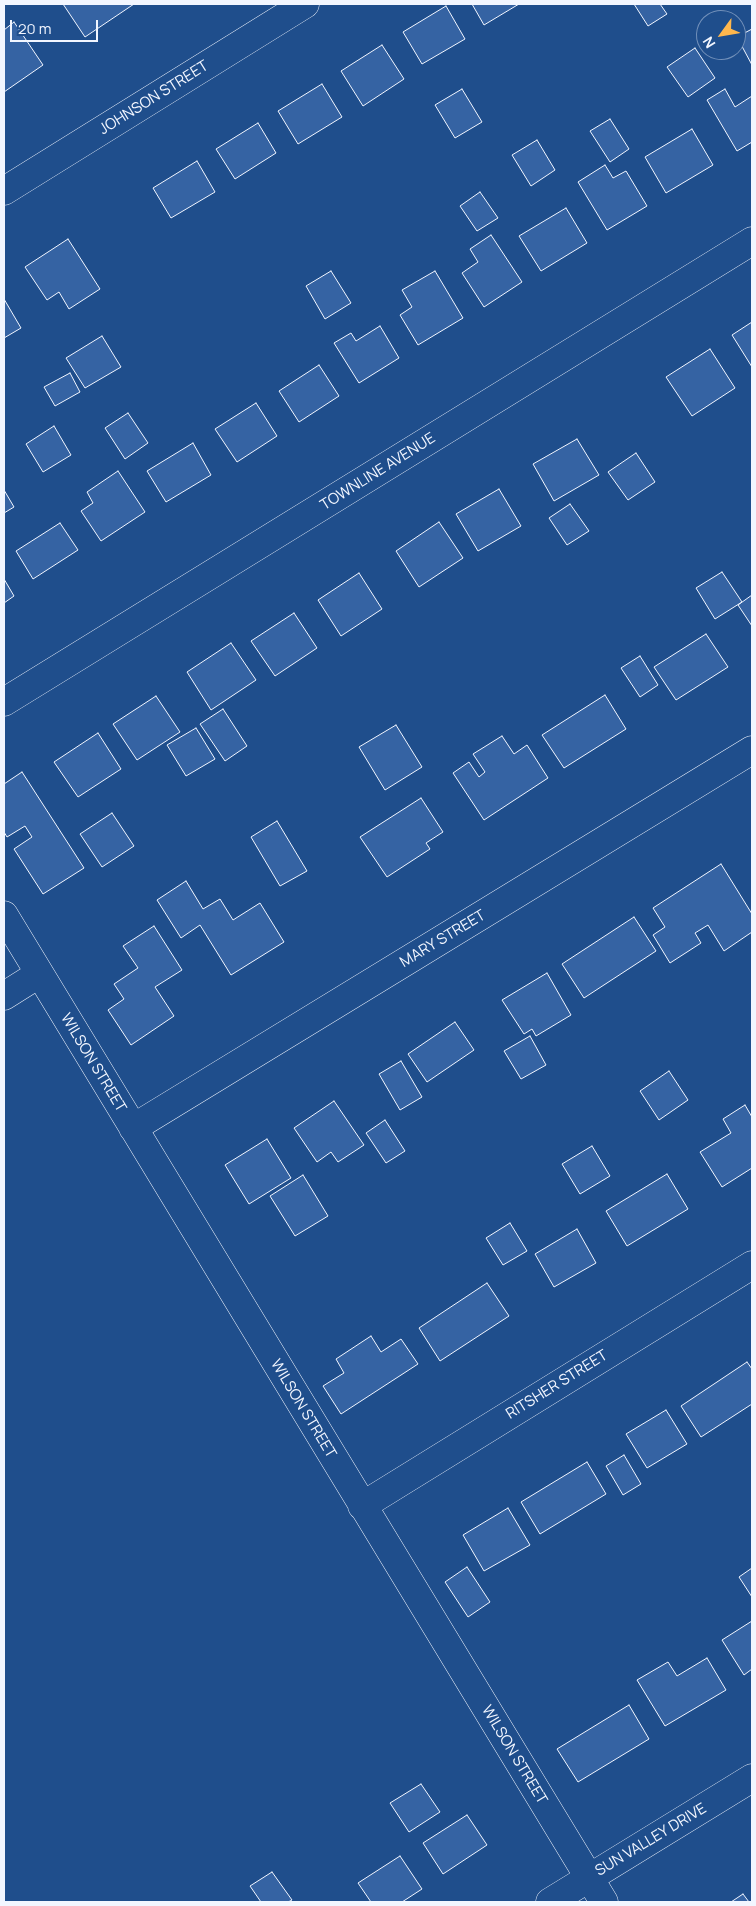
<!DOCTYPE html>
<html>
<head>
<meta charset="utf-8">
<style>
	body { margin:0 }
	#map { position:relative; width:756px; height:1906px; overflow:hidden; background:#1f4e8c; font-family:Manrope,sans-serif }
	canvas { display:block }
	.frame { position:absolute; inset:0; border:5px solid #f2f6ff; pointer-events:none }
	.north { position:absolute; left:696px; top:10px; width:50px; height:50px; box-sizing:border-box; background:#1f4e8c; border:1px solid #7391ba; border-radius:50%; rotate:238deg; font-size:14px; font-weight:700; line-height:20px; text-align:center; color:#f2f6ff }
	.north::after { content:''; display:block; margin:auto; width:18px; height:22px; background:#ffb74d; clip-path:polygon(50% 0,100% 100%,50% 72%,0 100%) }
	.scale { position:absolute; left:10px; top:20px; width:88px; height:22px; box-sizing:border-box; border:2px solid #f2f6ff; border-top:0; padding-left:6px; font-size:15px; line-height:18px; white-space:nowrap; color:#f2f6ff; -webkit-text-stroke:4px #1f4e8c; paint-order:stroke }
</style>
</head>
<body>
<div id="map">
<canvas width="756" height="1906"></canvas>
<div class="frame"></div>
<div class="north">N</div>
<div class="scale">20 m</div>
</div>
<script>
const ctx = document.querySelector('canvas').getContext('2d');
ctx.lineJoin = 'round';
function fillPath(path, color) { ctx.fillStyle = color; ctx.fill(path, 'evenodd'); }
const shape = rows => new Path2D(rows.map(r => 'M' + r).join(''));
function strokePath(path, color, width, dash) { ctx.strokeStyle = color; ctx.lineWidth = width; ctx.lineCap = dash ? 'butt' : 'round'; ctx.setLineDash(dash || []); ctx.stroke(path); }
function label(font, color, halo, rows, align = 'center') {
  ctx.font = font + ' Manrope,sans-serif'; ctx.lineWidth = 4; ctx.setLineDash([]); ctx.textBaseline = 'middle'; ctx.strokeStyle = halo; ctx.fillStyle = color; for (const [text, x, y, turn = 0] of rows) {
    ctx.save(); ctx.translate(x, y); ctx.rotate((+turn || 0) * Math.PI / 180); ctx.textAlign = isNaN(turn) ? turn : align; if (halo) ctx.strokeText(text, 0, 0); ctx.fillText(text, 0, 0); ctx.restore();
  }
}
const building = shape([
	[63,4,134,4,85,37,63,4],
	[472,4,519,4,484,25,472,4],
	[634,4,660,4,667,14,648,26,634,4],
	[446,6,465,39,422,64,403,32,446,6],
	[14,22,43,65,4,92,4,30,14,22],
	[752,29,752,65,737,37,752,29],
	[382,45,404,79,363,106,341,71,382,45],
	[695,48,715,78,688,97,667,67,695,48],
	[322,84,342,117,298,144,278,111,322,84],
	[462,89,482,122,455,138,435,105,462,89],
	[725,89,735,107,752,96,752,142,737,151,707,100,725,89],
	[610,119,629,149,610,162,590,131,610,119],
	[258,123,276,153,235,179,216,149,258,123],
	[692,129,713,165,666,193,645,157,692,129],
	[537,140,555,170,531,186,512,155,537,140],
	[197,161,215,192,171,218,153,188,197,161],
	[605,165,613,178,626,171,647,206,607,230,578,182,605,165],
	[480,192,498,218,477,231,460,206,480,192],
	[566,208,587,243,541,271,519,236,566,208],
	[491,235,522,282,484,307,462,273,478,262,470,249,491,235],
	[68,239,100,289,69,309,59,292,47,300,25,267,68,239],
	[331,271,351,303,325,319,306,286,331,271],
	[435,271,463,318,418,345,400,315,412,307,402,290,435,271],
	[4,299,21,328,4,338,4,299],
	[752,322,752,367,732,335,752,322],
	[380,326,399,358,359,383,334,343,351,333,356,341,380,326],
	[102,336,121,367,85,388,66,358,102,336],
	[710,349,735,388,692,416,666,377,710,349],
	[319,365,339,396,299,422,279,391,319,365],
	[70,373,80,392,55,406,44,387,70,373],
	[256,403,277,436,237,462,215,429,256,403],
	[128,413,148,443,125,459,105,428,128,413],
	[54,426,71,455,43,472,26,444,54,426],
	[577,439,599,475,554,501,533,464,577,439],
	[193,443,211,475,166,502,147,471,193,443],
	[636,453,655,482,628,500,608,472,636,453],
	[118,471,145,512,101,541,81,511,93,503,87,492,118,471],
	[499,489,521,526,478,551,456,514,499,489],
	[4,490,14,507,4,513,4,490],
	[570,504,589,531,567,545,549,518,570,504],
	[439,522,463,558,419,587,396,551,439,522],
	[60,523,78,550,33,579,16,551,60,523],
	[722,572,742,602,715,619,696,588,722,572],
	[359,573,382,609,341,636,318,600,359,573],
	[4,579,14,596,4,603,4,579],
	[752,595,752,626,738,605,752,595],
	[294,613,317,648,275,676,251,641,294,613],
	[706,634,728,667,676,700,654,667,706,634],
	[231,643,256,680,211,710,187,672,231,643],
	[640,656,658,685,640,697,621,668,640,656],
	[605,695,626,729,564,768,542,735,605,695],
	[156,696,180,732,137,760,113,724,156,696],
	[223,709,247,746,225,761,200,724,223,709],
	[396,725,422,767,385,790,359,747,396,725],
	[196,728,215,759,186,776,167,745,196,728],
	[98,733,121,769,78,797,54,762,98,733],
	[502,736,514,754,527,745,548,778,484,820,453,773,469,762,479,777,485,772,473,754,502,736],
	[22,772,84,868,43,894,14,849,32,837,25,826,7,837,4,832,4,784,22,772],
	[421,798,443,832,426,843,430,849,387,877,360,837,421,798],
	[112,813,134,846,102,867,80,834,112,813],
	[277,821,307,871,280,886,251,837,277,821],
	[721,864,752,914,752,932,724,951,708,925,695,933,701,943,670,963,653,935,665,927,653,908,721,864],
	[186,881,203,909,220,899,233,920,260,903,284,942,231,975,200,925,181,938,157,900,186,881],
	[634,917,656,951,584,998,562,964,634,917],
	[154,926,182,970,155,987,174,1016,131,1045,108,1010,124,999,114,984,138,968,123,946,154,926],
	[547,973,571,1015,536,1036,532,1029,524,1034,502,1000,547,973],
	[455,1022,474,1050,427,1082,408,1054,455,1022],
	[530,1036,546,1065,521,1079,504,1051,530,1036],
	[401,1061,422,1097,400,1110,379,1074,401,1061],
	[669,1071,688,1100,659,1120,640,1091,669,1071],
	[334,1101,364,1145,338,1162,331,1152,317,1162,294,1128,334,1101],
	[745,1105,752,1117,752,1168,722,1187,700,1152,731,1133,723,1119,745,1105],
	[385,1120,405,1151,386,1163,366,1133,385,1120],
	[267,1139,291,1178,249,1204,225,1165,267,1139],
	[592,1146,610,1176,580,1194,562,1164,592,1146],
	[667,1174,688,1209,627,1246,606,1211,667,1174],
	[303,1175,328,1216,295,1236,270,1196,303,1175],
	[510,1223,527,1251,503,1265,486,1238,510,1223],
	[577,1229,596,1263,554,1287,535,1254,577,1229],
	[487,1283,509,1316,440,1361,419,1328,487,1283],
	[371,1336,381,1352,401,1339,418,1364,341,1414,323,1386,344,1373,336,1359,371,1336],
	[747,1362,752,1369,752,1404,701,1437,681,1406,747,1362],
	[666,1410,687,1444,647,1468,626,1434,666,1410],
	[624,1455,641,1484,623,1495,606,1466,624,1455],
	[587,1462,606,1494,540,1534,521,1502,587,1462],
	[508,1508,530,1545,484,1571,463,1535,508,1508],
	[467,1567,490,1602,468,1617,445,1582,467,1567],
	[752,1568,752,1597,739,1577,752,1568],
	[752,1621,752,1669,744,1675,722,1640,752,1621],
	[707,1658,726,1690,665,1726,637,1680,668,1662,677,1676,707,1658],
	[629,1705,649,1739,578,1782,557,1749,629,1705],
	[421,1784,440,1812,409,1832,390,1803,421,1784],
	[467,1815,487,1845,443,1874,423,1843,467,1815],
	[400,1856,422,1889,402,1902,371,1902,358,1883,400,1856],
	[272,1872,292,1900,288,1902,261,1902,250,1886,272,1872],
	[743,1894,749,1902,731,1902,743,1894]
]);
fillPath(building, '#3563a3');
strokePath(building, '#f2f6ff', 1);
const minor = shape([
	[4,191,305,4],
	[4,702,752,241],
	[4,915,604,1902],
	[4,996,39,974],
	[133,1128,752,750],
	[362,1506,752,1265],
	[550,1902,752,1778]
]);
strokePath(minor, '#f2f6ff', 29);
strokePath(minor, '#1f4e8c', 28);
label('15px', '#f2f6ff', '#1f4e8c', [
	["JOHNSON STREET",154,98,-32],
	["TOWNLINE AVENUE",378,472,-32],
	["MARY STREET",443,939,-31],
	["WILSON STREET",93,1063,59],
	["RITSHER STREET",557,1385,-32],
	["WILSON STREET",303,1409,59],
	["WILSON STREET",514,1755,59],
	["SUN VALLEY DRIVE",651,1840,-31]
]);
</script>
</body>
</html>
